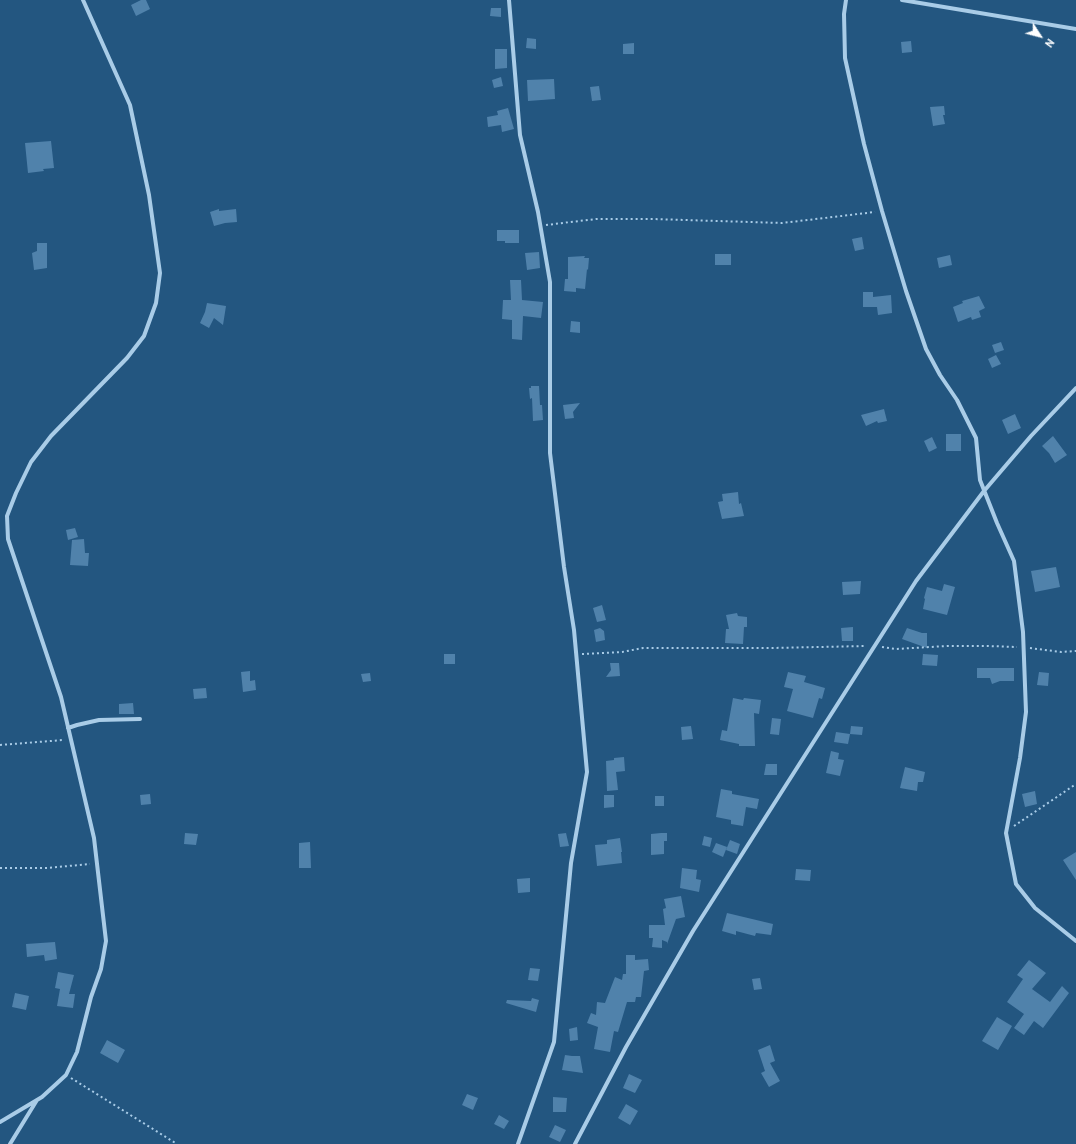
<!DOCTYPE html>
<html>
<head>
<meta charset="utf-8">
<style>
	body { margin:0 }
	#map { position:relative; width:1076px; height:1144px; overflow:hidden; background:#235680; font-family:"PT Sans",sans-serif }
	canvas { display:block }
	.north { position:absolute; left:1020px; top:16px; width:40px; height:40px; -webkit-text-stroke:3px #235680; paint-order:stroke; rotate:126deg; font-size:11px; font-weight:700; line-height:16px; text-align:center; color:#fff }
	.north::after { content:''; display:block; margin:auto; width:14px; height:18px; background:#fff; clip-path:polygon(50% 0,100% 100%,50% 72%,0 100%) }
</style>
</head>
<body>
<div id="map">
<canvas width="1076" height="1144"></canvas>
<div class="north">N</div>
</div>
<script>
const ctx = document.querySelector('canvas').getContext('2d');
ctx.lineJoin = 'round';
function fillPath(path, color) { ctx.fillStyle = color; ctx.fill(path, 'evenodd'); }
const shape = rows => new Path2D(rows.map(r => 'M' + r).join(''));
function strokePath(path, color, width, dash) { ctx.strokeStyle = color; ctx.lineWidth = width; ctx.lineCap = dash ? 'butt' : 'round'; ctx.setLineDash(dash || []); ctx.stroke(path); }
fillPath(shape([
	[141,0,146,0,150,9,136,16,131,5],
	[491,8,501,8,501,17,490,16],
	[527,38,536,39,536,49,526,48],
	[911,41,912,52,902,53,901,42],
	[634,43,634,54,623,54,623,44],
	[495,49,507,49,507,68,495,69],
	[501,77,503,86,494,88,492,80],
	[554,79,555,99,528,101,527,80],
	[599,86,601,100,592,101,590,87],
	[944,106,945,115,943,115,945,124,933,126,930,107],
	[508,108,514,129,502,132,501,125,488,127,487,117,498,115,497,111],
	[51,141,54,168,43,169,44,171,28,173,25,143],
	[219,209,219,211,236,209,237,222,225,223,214,226,210,212],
	[497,230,519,230,519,243,505,243,505,241,497,241],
	[862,237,864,249,855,251,852,239],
	[37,243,47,243,47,268,34,270,32,253,37,251],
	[539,252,540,268,527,270,525,253],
	[715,254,731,254,731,265,715,265],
	[950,255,952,265,939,268,937,258],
	[585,256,584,258,589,258,588,270,587,269,585,289,576,288,576,292,564,291,565,279,568,279,568,257],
	[510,280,521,280,522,300,543,302,541,318,523,316,522,340,512,339,512,320,502,319,503,300,511,300],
	[863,292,873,292,873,297,891,295,892,313,878,315,877,307,863,307],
	[979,296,985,308,979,311,981,317,972,320,971,317,958,322,953,307,963,303,962,301],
	[207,303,226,306,223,325,214,318,209,328,200,323,205,312],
	[571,321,580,322,580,333,570,332],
	[1001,342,1004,350,995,353,992,345],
	[996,355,1001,364,992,368,988,359],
	[531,386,539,386,540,405,542,405,543,420,533,421,532,398,530,399,529,388,531,388],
	[580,403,573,412,574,418,565,419,563,405],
	[884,409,887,421,878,423,877,421,866,426,861,415],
	[1015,414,1021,428,1008,434,1002,420],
	[946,434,961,434,961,451,946,451],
	[1053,436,1067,455,1055,463,1049,453,1042,446],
	[932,437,937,448,929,452,924,441],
	[738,492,739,504,741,503,744,516,722,519,718,502,723,501,722,494],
	[75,528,78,537,68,540,66,530],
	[84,539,85,553,89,553,88,566,70,565,72,540],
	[1056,567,1060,587,1035,592,1031,571],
	[861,581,860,594,843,595,842,582],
	[944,584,955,587,947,615,923,609,925,599,924,598,927,587,942,591],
	[602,605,606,620,597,622,593,608],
	[737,613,738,616,747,617,747,627,744,627,743,644,725,643,726,629,729,629,726,615],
	[853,627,853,641,842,641,841,628],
	[600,628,604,631,605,640,596,642,594,630],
	[907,628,922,633,927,633,927,648,902,639],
	[444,654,455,654,455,664,444,664],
	[923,654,938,655,937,666,922,665],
	[610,663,619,663,620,676,606,677,611,670],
	[977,668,1014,668,1014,681,1000,681,992,684,990,678,977,678],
	[250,671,250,681,255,680,256,690,243,692,241,672],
	[788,672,806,676,804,682,825,688,822,699,819,698,813,718,787,711,793,689,784,687],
	[1039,672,1049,673,1048,686,1037,685],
	[370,673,371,681,363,682,361,674],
	[206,688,207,698,194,699,193,689],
	[733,698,743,700,744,698,761,700,759,714,754,713,755,746,739,746,739,744,720,740,722,730,727,731],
	[133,703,134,714,119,714,119,704],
	[772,718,781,719,779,735,770,734],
	[691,726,693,739,682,740,681,727],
	[851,726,863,727,862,735,850,734],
	[836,732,850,734,848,744,834,742],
	[831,751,839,753,838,759,844,760,840,776,826,773],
	[624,757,625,771,616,772,618,790,607,791,606,761,614,760,614,758],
	[766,764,777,764,777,775,764,775],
	[905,767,925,772,923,782,918,782,917,791,900,788],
	[721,789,732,791,732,794,759,799,757,809,746,807,743,826,731,824,731,820,716,817],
	[1035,791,1037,804,1025,807,1022,794],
	[150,794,151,804,141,805,140,795],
	[604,795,614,795,614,807,604,808],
	[655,796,664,796,664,806,655,806],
	[185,833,198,834,196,845,184,844],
	[566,833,569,846,560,847,558,834],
	[661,833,667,833,667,841,664,841,664,854,651,855,651,834],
	[704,836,712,838,710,847,702,845],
	[620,838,622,852,621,852,622,863,597,866,595,845,607,844,607,840],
	[730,840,740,844,737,854,726,850],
	[310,842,311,868,299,868,299,843],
	[716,843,727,847,723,857,712,852],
	[1076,852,1076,880,1063,860],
	[682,868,697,870,696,879,701,880,699,892,680,888],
	[796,869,811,870,810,881,795,880],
	[530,878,530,892,518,893,517,879],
	[681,896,685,917,676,919,667,944,667,942,662,940,662,948,652,947,653,938,649,938,649,925,665,925,663,909,666,908,664,899],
	[727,913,773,924,771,935,756,933,755,936,736,931,736,935,722,931],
	[55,942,57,959,45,961,44,955,27,957,26,944],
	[626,955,635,955,635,960,648,959,649,970,644,971,641,997,636,997,635,1002,627,1002,618,1032,614,1031,610,1052,594,1049,598,1027,587,1023,591,1013,596,1015,597,1002,605,1003,615,977,622,980,623,974,626,974],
	[1029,960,1046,973,1032,989,1050,1002,1062,986,1069,993,1043,1028,1034,1021,1024,1035,1014,1028,1024,1014,1007,1002,1023,979,1017,975],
	[530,968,540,969,538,981,528,980],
	[58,972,74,975,69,994,75,994,73,1008,57,1006,60,989,55,988],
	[760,978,762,989,754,990,752,979],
	[15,993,29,996,26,1010,12,1007],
	[532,998,539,1000,536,1012,506,1003,507,1000,531,1001],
	[997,1017,1012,1026,998,1050,982,1041],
	[577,1027,578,1040,570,1041,569,1029],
	[107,1040,125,1050,118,1063,100,1053],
	[770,1045,775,1061,770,1063,780,1081,769,1087,761,1073,765,1071,758,1050],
	[565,1055,572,1056,580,1056,583,1073,562,1070],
	[629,1074,642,1080,635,1093,623,1088],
	[467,1094,478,1098,473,1110,462,1105],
	[553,1097,567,1098,566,1112,553,1112],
	[626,1104,638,1111,630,1125,618,1118],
	[499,1115,509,1121,504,1129,494,1124],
	[555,1125,566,1130,560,1142,549,1137]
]), '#5082ab');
strokePath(shape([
	[546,225,596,219,653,219,782,223,875,212],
	[882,647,896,649,947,646,988,646,1017,647],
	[1030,648,1061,652,1076,651],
	[582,654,622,652,643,648,772,648,866,646],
	[0,745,63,740],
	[1014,826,1076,784],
	[0,868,47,868,90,864],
	[71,1078,177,1144]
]), '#a9cce7', 2, [2, 3]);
strokePath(shape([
	[509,0,520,135,538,212,550,282,550,453,564,567,574,630,587,772,571,863,554,1042,518,1144],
	[846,0,844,14,845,58,864,144,882,211,906,291,926,349,940,375,957,400,976,438,980,480,997,523,1014,561,1023,632,1026,712,1020,758,1006,833,1016,884,1035,908,1076,941],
	[902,0,1076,29],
	[68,728,77,725,99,720,140,719],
	[0,1122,42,1097,66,1075,77,1052,91,997,101,969,106,941,94,838,61,697,8,539,7,516,16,493,31,462,51,436,127,358,144,336,156,303,160,273,149,195,130,105,83,0],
	[10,1144,37,1100],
	[575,1144,626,1047,693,931,916,581,984,491,1031,436,1076,388]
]), '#a9cce7', 4);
</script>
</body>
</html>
